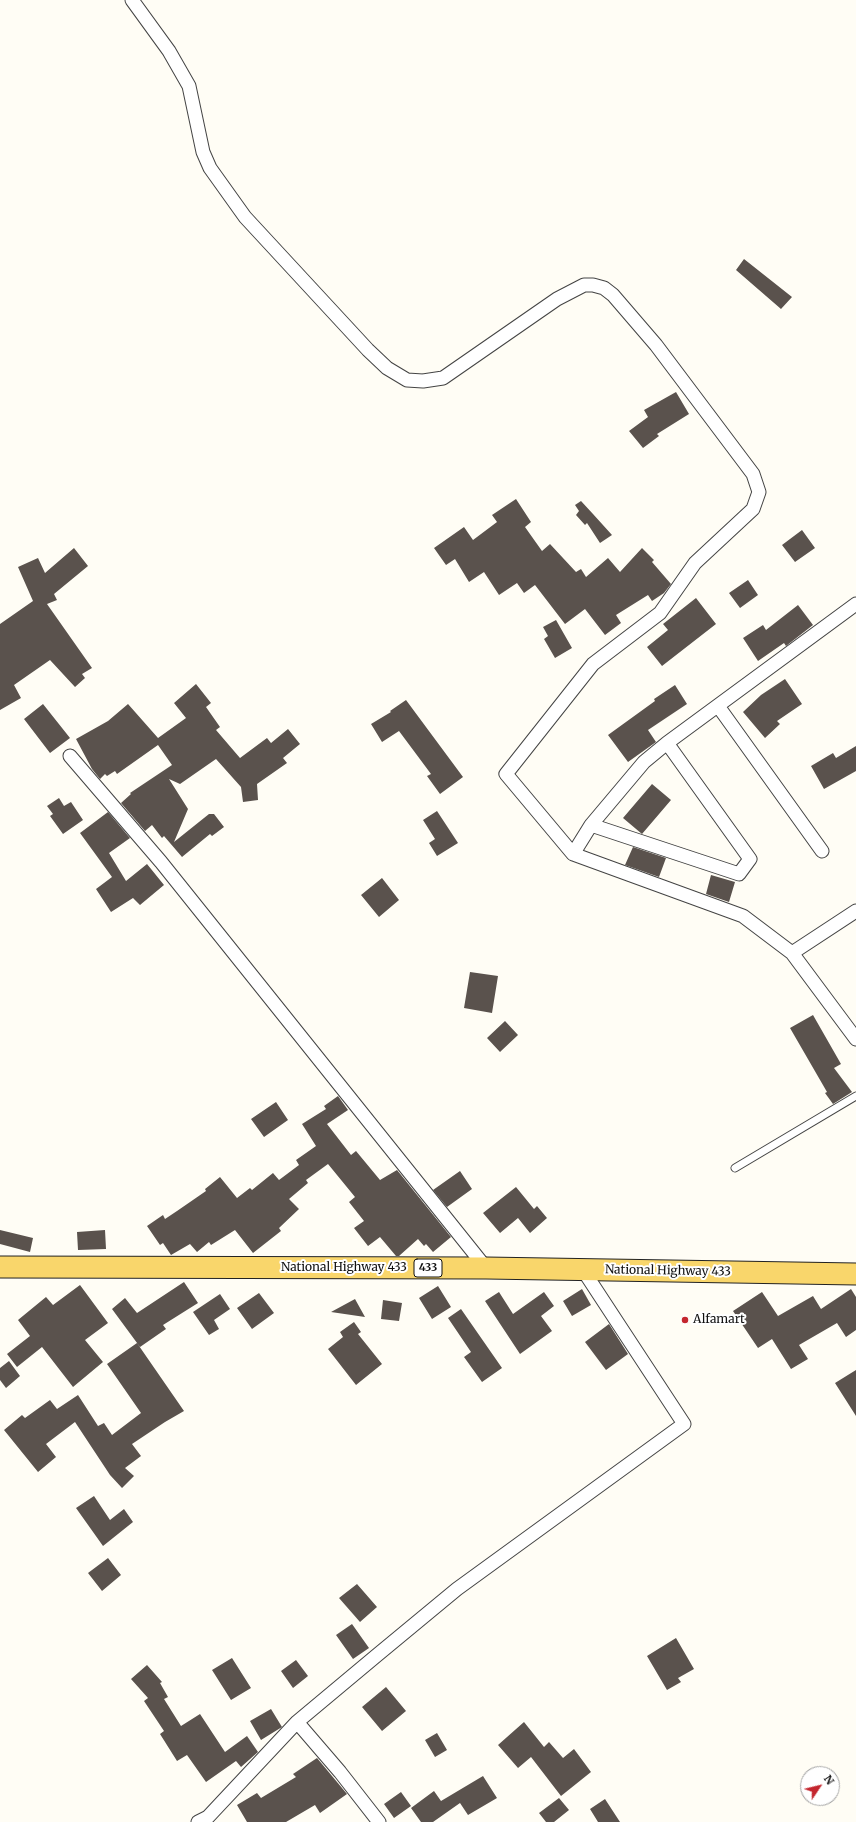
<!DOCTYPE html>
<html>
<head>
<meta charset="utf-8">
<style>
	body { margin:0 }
	#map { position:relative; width:856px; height:1822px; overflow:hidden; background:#fffdf5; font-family:Merriweather,serif }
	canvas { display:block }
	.north { position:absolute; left:800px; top:1766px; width:40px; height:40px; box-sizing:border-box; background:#fff; border:1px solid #a0a0a0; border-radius:50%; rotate:55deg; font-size:11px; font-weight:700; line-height:16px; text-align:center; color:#111 }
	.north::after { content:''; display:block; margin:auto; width:14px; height:18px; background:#c4262e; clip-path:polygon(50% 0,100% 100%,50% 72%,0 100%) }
</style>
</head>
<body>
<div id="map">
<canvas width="856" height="1822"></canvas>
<div class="north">N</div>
</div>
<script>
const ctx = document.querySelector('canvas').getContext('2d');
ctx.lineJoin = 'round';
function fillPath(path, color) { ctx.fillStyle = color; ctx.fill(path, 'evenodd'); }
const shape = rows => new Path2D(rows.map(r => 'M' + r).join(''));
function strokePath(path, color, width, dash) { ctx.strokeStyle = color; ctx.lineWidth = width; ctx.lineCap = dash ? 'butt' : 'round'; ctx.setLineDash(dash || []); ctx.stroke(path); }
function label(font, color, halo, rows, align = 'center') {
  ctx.font = font + ' Merriweather,serif'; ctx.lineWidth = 4; ctx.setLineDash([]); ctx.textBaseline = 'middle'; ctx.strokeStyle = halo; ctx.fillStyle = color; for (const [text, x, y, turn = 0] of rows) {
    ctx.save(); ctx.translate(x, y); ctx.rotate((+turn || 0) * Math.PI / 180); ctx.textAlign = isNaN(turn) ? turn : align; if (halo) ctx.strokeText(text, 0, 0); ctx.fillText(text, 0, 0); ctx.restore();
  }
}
fillPath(shape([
	[744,259,792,297,781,309,736,270],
	[676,392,689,414,657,434,659,436,643,448,629,431,648,417,644,410],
	[516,499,531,522,525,527,542,551,550,544,576,572,581,569,586,577,608,558,620,572,642,548,654,560,652,562,671,584,664,593,652,601,648,595,616,615,621,623,605,635,585,609,565,624,535,585,524,593,517,583,499,595,484,572,469,582,455,559,446,565,434,548,464,527,473,540,497,522,492,515],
	[581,501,593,514,612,535,600,543,587,523,585,525,576,515,579,511,575,505],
	[802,530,815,548,795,562,782,545],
	[74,548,88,566,54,594,57,600,47,604,92,668,82,674,85,678,75,687,50,660,14,685,21,698,0,710,0,624,33,601,18,567,38,558,45,573],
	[748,580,758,595,740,608,729,593],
	[696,598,716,624,662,666,647,647,668,630,663,624],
	[798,605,813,625,786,646,784,643,758,661,743,638,763,625,766,630],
	[556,620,572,648,555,658,544,639,548,636,543,627],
	[785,679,802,704,777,721,780,724,765,738,743,712,761,695],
	[196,684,211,703,206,707,220,727,216,730,240,758,267,738,271,743,288,729,300,744,283,758,287,763,257,784,258,800,243,802,241,787,216,759,180,784,169,779,188,809,174,842,209,814,214,814,224,827,212,836,210,834,182,857,164,836,162,838,152,825,145,831,121,803,131,794,130,793,172,765,158,745,117,774,115,771,107,776,105,774,100,779,92,769,76,739,108,721,128,704,158,738,186,718,174,703],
	[675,685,687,704,648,730,656,742,628,762,608,735,655,701,654,699],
	[406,700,463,777,440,794,427,776,431,774,399,731,382,742,371,724,391,712,390,711],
	[43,704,70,738,50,753,24,719],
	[856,746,856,771,824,789,811,766,833,753,836,758],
	[652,784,671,800,642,834,623,818],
	[59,798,64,806,71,802,83,820,63,834,50,816,53,814,47,806],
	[437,811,458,843,437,856,429,843,435,839,423,820],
	[108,812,130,838,109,853,126,881,147,864,164,885,140,905,133,898,111,912,96,889,112,877,80,833],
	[633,847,666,858,659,877,625,865],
	[711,875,735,882,729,902,706,894],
	[382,878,399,900,379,917,361,895],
	[470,972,498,976,492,1013,464,1008],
	[813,1015,841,1064,834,1068,852,1092,833,1104,825,1093,827,1092,790,1028],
	[505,1021,518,1035,500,1052,487,1038],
	[338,1096,348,1110,327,1124,351,1155,356,1151,380,1180,397,1170,451,1237,433,1252,426,1244,424,1246,418,1239,399,1256,396,1256,380,1237,368,1246,354,1228,364,1221,349,1202,355,1197,328,1164,306,1180,308,1183,289,1199,299,1209,279,1228,281,1231,253,1253,235,1230,211,1245,209,1242,197,1252,190,1244,171,1255,163,1243,160,1245,147,1226,163,1215,165,1219,177,1211,206,1191,205,1189,220,1177,237,1198,250,1188,252,1190,273,1173,279,1180,299,1165,296,1160,316,1146,302,1124,326,1109,324,1106],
	[276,1102,288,1120,264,1137,251,1119],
	[460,1171,472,1189,447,1207,433,1190],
	[516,1187,534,1209,537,1206,547,1218,530,1233,518,1218,500,1233,483,1213],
	[0,1230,33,1238,30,1252,0,1244],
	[105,1230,106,1249,78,1250,77,1232],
	[184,1282,198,1303,163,1325,166,1329,140,1347,112,1309,125,1298,137,1313],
	[80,1285,108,1323,85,1340,103,1362,73,1387,42,1347,17,1367,7,1354,30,1336,18,1320,46,1297,53,1305],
	[438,1286,451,1307,432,1319,419,1298],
	[582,1289,591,1305,572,1316,563,1301],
	[851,1289,856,1297,856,1330,846,1337,837,1323,799,1345,808,1359,791,1369,772,1339,758,1348,733,1311,762,1292,778,1316,813,1296,821,1309],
	[499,1292,513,1314,544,1292,554,1306,541,1316,552,1331,520,1354,485,1301],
	[259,1293,274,1313,252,1329,237,1308],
	[220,1294,230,1309,214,1320,219,1329,209,1335,193,1312],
	[355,1299,365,1317,331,1312],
	[383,1300,402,1303,399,1321,381,1319],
	[461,1309,502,1368,482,1382,464,1357,471,1352,448,1318],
	[354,1322,361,1332,358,1334,382,1364,356,1385,328,1349,343,1337,340,1332],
	[609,1324,628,1354,606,1370,585,1342],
	[137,1343,184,1411,165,1422,132,1444,141,1456,125,1468,134,1476,122,1488,110,1475,75,1422,46,1444,56,1457,38,1472,4,1430,22,1415,25,1418,50,1400,57,1409,78,1395,98,1426,104,1423,112,1435,141,1413,107,1364],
	[9,1361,20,1376,6,1388,0,1380,0,1368],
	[856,1370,856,1416,835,1383],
	[94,1496,110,1520,124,1509,133,1522,103,1546,76,1508],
	[108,1558,121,1575,102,1591,88,1573],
	[357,1584,377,1607,360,1622,339,1598],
	[352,1624,369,1648,353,1659,336,1635],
	[676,1638,694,1669,678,1678,681,1682,667,1690,647,1656],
	[232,1658,251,1688,231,1700,212,1670],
	[296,1660,308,1676,293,1688,281,1671],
	[147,1665,162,1682,160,1683,168,1697,164,1699,181,1726,200,1714,225,1752,247,1736,258,1752,241,1767,236,1761,206,1782,187,1755,177,1761,160,1734,164,1731,144,1701,148,1698,131,1679],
	[386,1687,406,1711,382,1731,362,1707],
	[271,1709,282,1727,261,1740,250,1721],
	[524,1722,544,1747,549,1742,563,1758,574,1749,591,1772,561,1796,531,1757,518,1768,498,1745],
	[437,1733,447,1750,435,1757,425,1740],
	[317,1758,347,1794,320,1813,315,1805,286,1822,247,1822,237,1805,257,1793,261,1798,296,1777,293,1774],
	[483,1776,497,1798,468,1815,460,1803,433,1822,421,1822,411,1808,434,1791,441,1801],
	[401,1792,411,1806,394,1818,384,1804],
	[559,1798,569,1810,554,1822,546,1822,539,1813],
	[605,1799,620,1822,598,1822,590,1809]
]), '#5a524d');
const service = shape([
	[735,1168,856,1096]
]);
const minor = shape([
	[132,0,169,51,189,86,203,152,210,168,245,217,368,350,387,368,407,380,423,381,443,378,557,299,584,285,593,285,604,288,613,295,656,345,753,474,759,492,753,509,695,563,660,613,593,664,506,774,573,854,743,916,792,953,856,1039],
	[718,706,822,851],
	[70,756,161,862,486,1268],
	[591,825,739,874,750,859,667,743],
	[573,854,591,825,644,762,667,743,856,604],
	[792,953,856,911],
	[297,1722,340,1772,379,1822],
	[198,1822,208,1817,297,1722,376,1656,457,1589,684,1424,583,1270]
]);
const primary = shape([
	[0,1267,486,1268,856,1274]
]);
strokePath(service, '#444', 9);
strokePath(minor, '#444', 15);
strokePath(primary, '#222', 23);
strokePath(service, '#fff', 7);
strokePath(minor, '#fff', 13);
strokePath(primary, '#f9d66b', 21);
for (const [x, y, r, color] of [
	[685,1320,4,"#c4262e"]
]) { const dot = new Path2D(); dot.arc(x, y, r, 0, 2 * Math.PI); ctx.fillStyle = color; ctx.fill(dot); strokePath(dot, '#fff', 1.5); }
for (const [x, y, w] of [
	[428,1268,28]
]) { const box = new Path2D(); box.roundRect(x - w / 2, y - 9, w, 18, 3); ctx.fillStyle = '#fff'; ctx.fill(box); strokePath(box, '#111', 1); }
label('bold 11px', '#111', null, [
	["433",428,1268]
]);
label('12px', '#111', '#fff', [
	["National Highway 433",344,1268],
	["National Highway 433",668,1271,1]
]);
label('12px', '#111', '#fff', [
	["Alfamart",693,1320]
], 'left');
</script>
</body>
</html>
